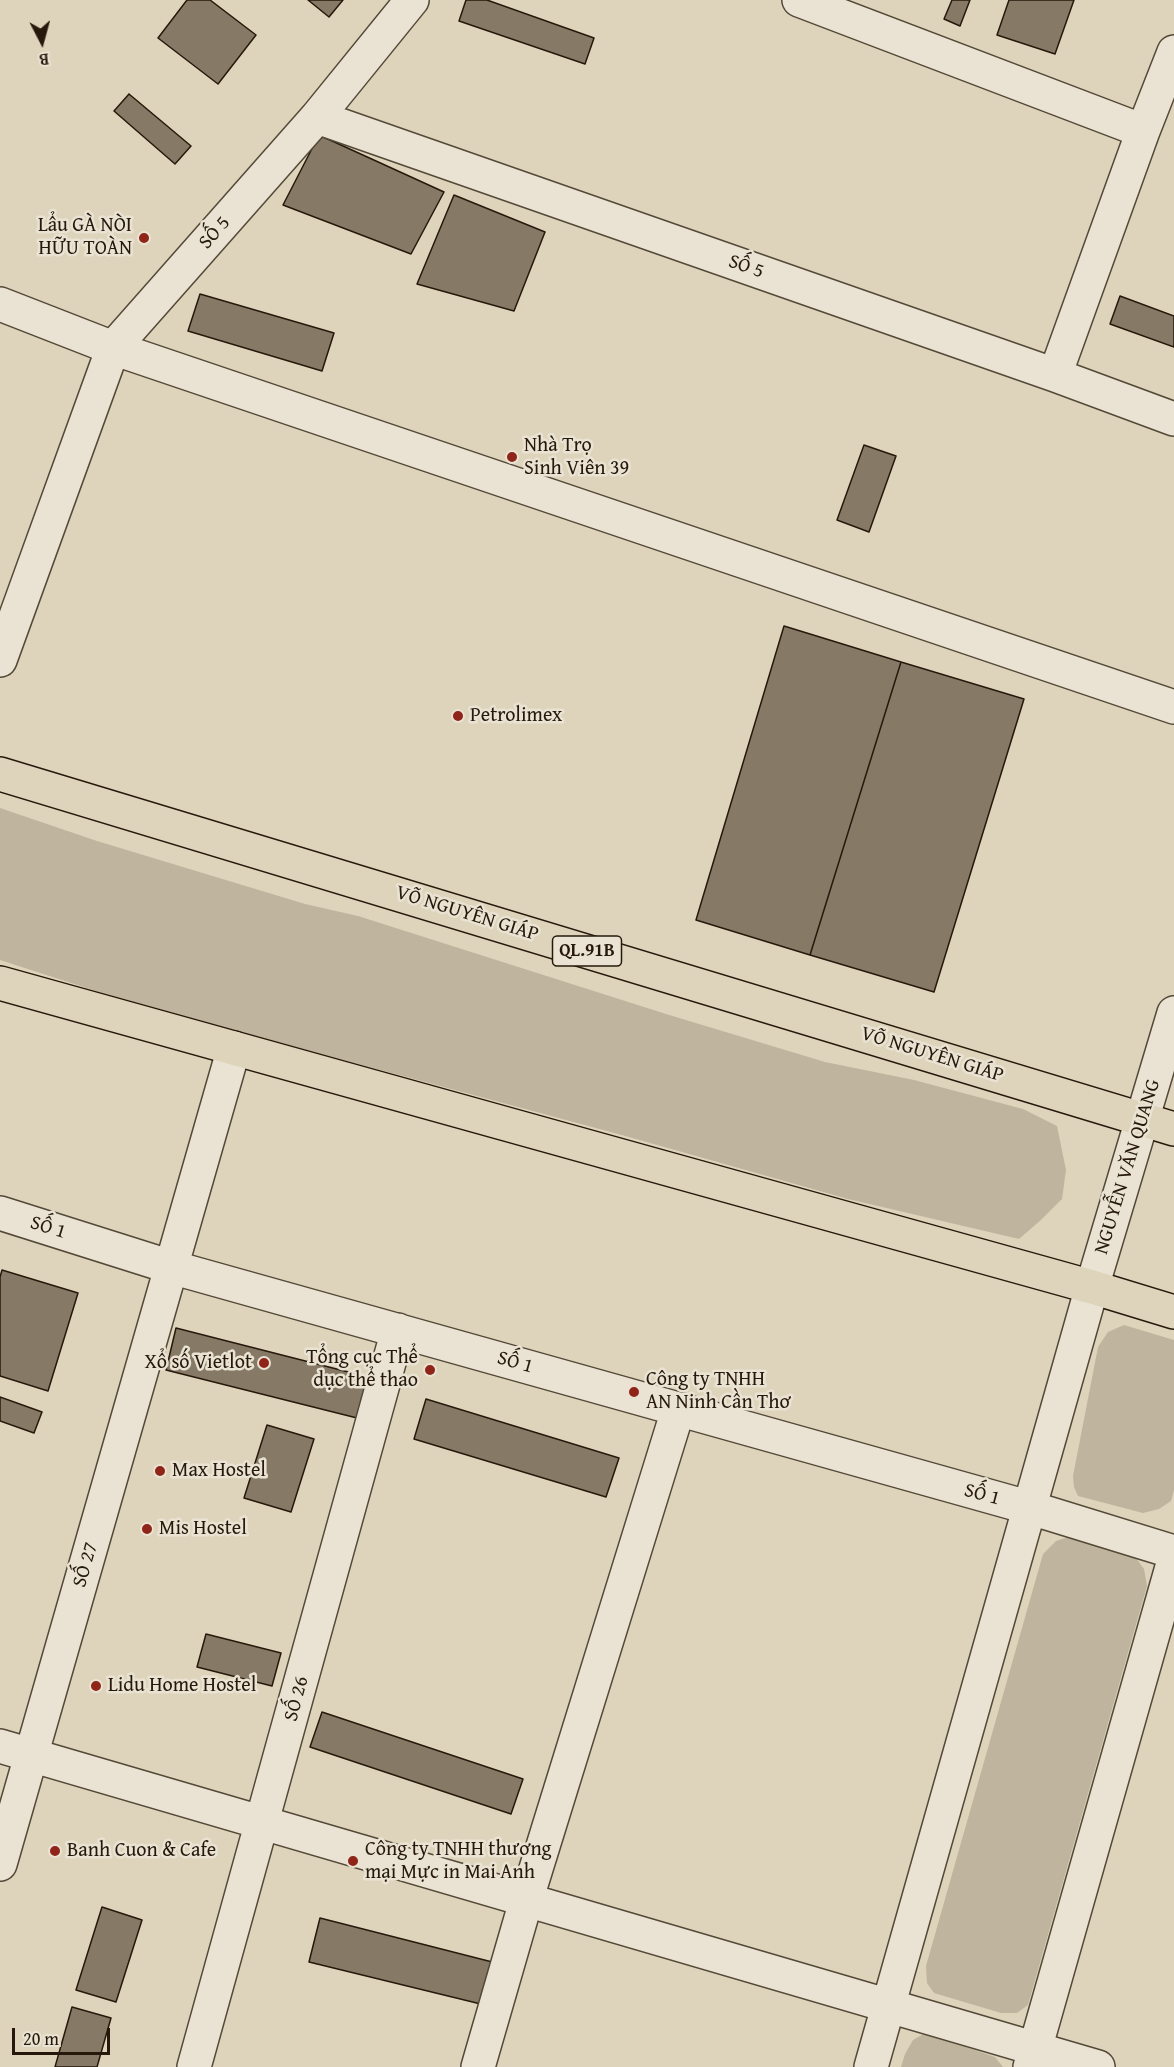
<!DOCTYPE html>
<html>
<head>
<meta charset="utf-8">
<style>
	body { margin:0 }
	#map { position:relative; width:1174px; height:2067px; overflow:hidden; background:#ded4bb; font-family:"Gentium Book Plus",serif }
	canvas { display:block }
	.north { position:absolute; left:12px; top:12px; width:60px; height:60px; -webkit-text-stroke:4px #eae3d3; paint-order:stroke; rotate:174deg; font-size:16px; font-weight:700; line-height:24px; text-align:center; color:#26190b }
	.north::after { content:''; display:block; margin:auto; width:21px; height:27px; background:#26190b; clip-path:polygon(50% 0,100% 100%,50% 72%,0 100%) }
	.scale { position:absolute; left:12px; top:2028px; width:98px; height:27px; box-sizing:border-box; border:3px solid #26190b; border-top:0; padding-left:8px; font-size:18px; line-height:21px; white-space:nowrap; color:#26190b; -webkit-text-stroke:4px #eae3d3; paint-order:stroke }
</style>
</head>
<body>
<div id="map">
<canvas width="1174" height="2067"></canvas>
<div class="north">B</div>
<div class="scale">20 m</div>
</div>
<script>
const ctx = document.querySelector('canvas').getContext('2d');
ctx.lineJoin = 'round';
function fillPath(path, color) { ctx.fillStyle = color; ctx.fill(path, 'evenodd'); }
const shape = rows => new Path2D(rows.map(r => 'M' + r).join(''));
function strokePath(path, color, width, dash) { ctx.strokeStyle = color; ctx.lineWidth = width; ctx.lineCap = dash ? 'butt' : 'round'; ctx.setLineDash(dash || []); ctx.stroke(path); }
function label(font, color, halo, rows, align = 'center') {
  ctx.font = font + ' "Gentium Book Plus",serif'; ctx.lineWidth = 5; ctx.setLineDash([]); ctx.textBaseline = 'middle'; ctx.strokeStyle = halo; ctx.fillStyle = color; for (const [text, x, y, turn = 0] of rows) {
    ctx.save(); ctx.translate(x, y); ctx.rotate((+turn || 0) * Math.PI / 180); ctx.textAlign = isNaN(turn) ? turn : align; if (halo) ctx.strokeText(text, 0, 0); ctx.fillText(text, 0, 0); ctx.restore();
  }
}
fillPath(shape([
	[0,808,97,841,305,904,358,916,666,1014,825,1062,914,1080,1023,1109,1057,1126,1066,1170,1062,1199,1041,1220,1019,1239,848,1199,629,1137,277,1042,99,992,0,960],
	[1124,1325,1174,1340,1174,1490,1171,1501,1159,1509,1143,1513,1078,1496,1074,1487,1073,1476,1098,1347,1108,1332],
	[1074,1535,1136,1558,1144,1569,1147,1586,1028,2005,1017,2013,1001,2013,934,1993,927,1983,926,1966,1043,1554,1056,1541],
	[925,2033,995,2057,1003,2067,901,2067,905,2054,913,2040]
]), '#bfb49d');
const building = shape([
	[187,0,210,0,256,35,218,84,158,38,187,0],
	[308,0,343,0,329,17,308,0],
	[466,0,487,0,594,38,585,64,459,21,466,0],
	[952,0,970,0,960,26,944,19,952,0],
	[1009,0,1074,0,1055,54,997,35,1009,0],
	[129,94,191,146,175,164,114,111,129,94],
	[319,135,444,192,411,254,283,205,319,135],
	[454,195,545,232,514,311,417,284,454,195],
	[200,294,334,333,322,371,188,331,200,294],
	[1120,296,1174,316,1174,347,1110,324,1120,296],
	[864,445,896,456,869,532,837,520,864,445],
	[784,626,901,662,810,955,696,920,784,626],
	[901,662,1024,699,934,992,810,955,901,662],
	[2,1270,78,1293,48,1391,0,1376,0,1277,2,1270],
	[176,1328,368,1377,357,1418,166,1370,176,1328],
	[0,1397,42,1412,34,1433,0,1421,0,1397],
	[426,1399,619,1458,606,1497,414,1439,426,1399],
	[267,1425,314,1439,291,1512,244,1498,267,1425],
	[206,1634,281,1653,272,1686,197,1667,206,1634],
	[322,1712,523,1779,511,1814,310,1747,322,1712],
	[102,1907,142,1920,116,2002,76,1990,102,1907],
	[320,1918,504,1965,493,2007,309,1962,320,1918],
	[72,2007,111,2018,97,2067,55,2067,72,2007]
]);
fillPath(building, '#867a67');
strokePath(building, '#26190b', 1.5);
const minor = shape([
	[799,0,1143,131],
	[317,117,1055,375,1174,419],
	[0,304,113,348,1174,707],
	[1055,375,1143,131,1174,52],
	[0,660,113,348,317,117,412,0],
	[0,1213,171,1267,1031,1508,1174,1552],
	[0,1746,1098,2067],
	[0,1864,234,1048],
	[194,2067,398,1330],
	[478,2067,526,1901,678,1410],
	[871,2067,1092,1287,1174,1013],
	[1030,2067,1174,1560]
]);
const highway = shape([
	[0,774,1174,1129],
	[0,983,1092,1287,1174,1312]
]);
strokePath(minor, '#544837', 36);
strokePath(highway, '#26190b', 36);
strokePath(minor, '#eae3d3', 33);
strokePath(highway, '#ded4bb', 33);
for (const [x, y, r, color] of [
	[144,238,6,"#8f2418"],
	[512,457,6,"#8f2418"],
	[458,716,6,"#8f2418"],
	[264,1363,6,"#8f2418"],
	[430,1370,6,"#8f2418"],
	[634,1392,6,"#8f2418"],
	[160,1471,6,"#8f2418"],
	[147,1529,6,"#8f2418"],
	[96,1686,6,"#8f2418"],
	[55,1851,6,"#8f2418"],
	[353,1861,6,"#8f2418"]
]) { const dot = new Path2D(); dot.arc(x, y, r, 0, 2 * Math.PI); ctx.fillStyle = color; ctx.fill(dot); strokePath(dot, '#eae3d3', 2); }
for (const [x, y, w] of [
	[587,951,69]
]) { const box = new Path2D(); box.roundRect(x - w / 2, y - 15, w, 30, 4.5); ctx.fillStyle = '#eae3d3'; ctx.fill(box); strokePath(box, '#26190b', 1.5); }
label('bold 18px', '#26190b', null, [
	["QL.91B",587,951]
]);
label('20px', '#26190b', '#eae3d3', [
	["Lẩu GÀ NÒI",132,226,"right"],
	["HỮU TOÀN",132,249,"right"],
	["Nhà Trọ",524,446],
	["Sinh Viên 39",524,469],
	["Petrolimex",470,716],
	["Tổng cục Thể",418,1358,"right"],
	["dục thể thao",418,1381,"right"],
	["Xổ số Vietlot",252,1363,"right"],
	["Công ty TNHH",646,1380],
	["AN Ninh Cần Thơ",646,1403],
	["Max Hostel",172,1471],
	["Mis Hostel",159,1529],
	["Lidu Home Hostel",108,1686],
	["Công ty TNHH thương",365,1850],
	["mại Mực in Mai Anh",365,1873],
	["Banh Cuon & Cafe",67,1851]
], 'left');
label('20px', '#26190b', '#eae3d3', [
	["SỐ 5",215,233,-49],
	["SỐ 5",746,267,19],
	["VÕ NGUYÊN GIÁP",467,914,17],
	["VÕ NGUYÊN GIÁP",932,1055,17],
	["NGUYỄN VĂN QUANG",1128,1167,-73],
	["SỐ 1",48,1228,17],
	["SỐ 1",515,1363,16],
	["SỐ 1",982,1495,15],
	["SỐ 27",86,1565,-74],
	["SỐ 26",297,1699,-75]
]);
</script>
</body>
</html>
